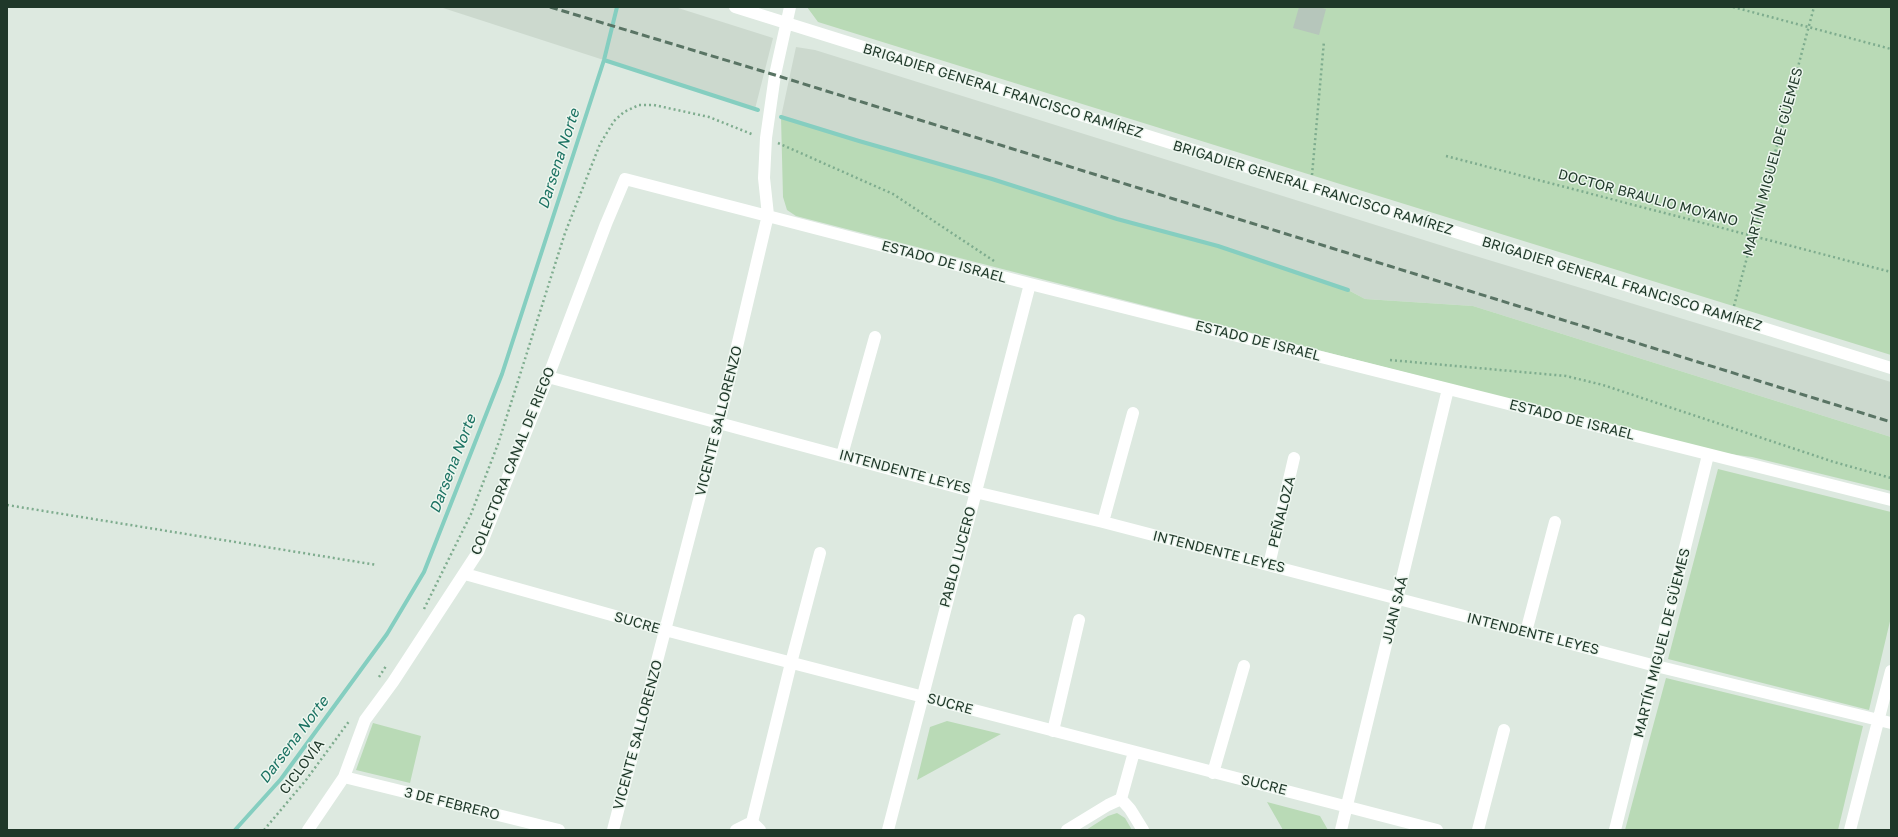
<!DOCTYPE html>
<html>
<head>
<meta charset="utf-8">
<style>
	body { margin:0 }
	#map { position:relative; width:1898px; height:837px; overflow:hidden; background:#dde9e0; font-family:"Golos Text",sans-serif }
	canvas { display:block }
	.frame { position:absolute; inset:0; border:8px solid #1f3829; pointer-events:none }
</style>
</head>
<body>
<div id="map">
<canvas width="1898" height="837"></canvas>
<div class="frame"></div>
</div>
<script>
const ctx = document.querySelector('canvas').getContext('2d');
ctx.lineJoin = 'round';
function fillPath(path, color) { ctx.fillStyle = color; ctx.fill(path, 'evenodd'); }
const shape = rows => new Path2D(rows.map(r => 'M' + r).join(''));
function strokePath(path, color, width, dash) { ctx.strokeStyle = color; ctx.lineWidth = width; ctx.lineCap = dash ? 'butt' : 'round'; ctx.setLineDash(dash || []); ctx.stroke(path); }
function label(font, color, halo, rows, align = 'center') {
  ctx.font = font + ' "Golos Text",sans-serif'; ctx.lineWidth = 3; ctx.setLineDash([]); ctx.textBaseline = 'middle'; ctx.strokeStyle = halo; ctx.fillStyle = color; for (const [text, x, y, turn = 0] of rows) {
    ctx.save(); ctx.translate(x, y); ctx.rotate((+turn || 0) * Math.PI / 180); ctx.textAlign = isNaN(turn) ? turn : align; if (halo) ctx.strokeText(text, 0, 0); ctx.fillText(text, 0, 0); ctx.restore();
  }
}
fillPath(shape([
	[440,7,675,7,773,38,755,109],
	[796,47,815,50,1459,251,1891,382,1891,437,1473,306,1365,299,1348,290,1218,246,1117,219,781,117]
]), '#ccd9ce');
fillPath(shape([
	[807,7,1891,7,1891,355,818,22],
	[781,117,859,141,992,179,1117,219,1218,246,1348,290,1365,299,1473,306,1891,437,1891,491,1752,457,1715,452,796,216,787,210,783,197],
	[1718,469,1891,512,1891,617,1869,710,1668,659],
	[1666,678,1863,726,1838,830,1625,830],
	[947,721,1001,734,917,780,930,727],
	[373,723,421,736,410,783,356,770],
	[1267,802,1320,816,1328,830,1283,830],
	[1117,813,1125,818,1132,830,1086,830,1108,816]
]), '#b9dab6');
strokePath(shape([
	[604,60,758,110],
	[781,117,859,141,992,179,1117,219,1218,246,1348,290],
	[235,830,281,779,387,634,424,572,502,374,604,60,617,7]
]), '#85cec0', 4);
fillPath(shape([
	[1299,7,1318,7,1326,9,1319,35,1293,28]
]), '#b6c6bb');
strokePath(shape([
	[1733,7,1891,49],
	[778,143,893,194,994,261],
	[1446,156,1891,272],
	[1312,175,1324,41],
	[1734,306,1814,7],
	[1390,360,1566,376,1603,385,1834,462,1891,478],
	[7,505,377,565],
	[424,609,471,514,498,444,565,233,600,144,614,121,624,112,639,105,654,105,709,117,754,135],
	[379,677,386,666],
	[264,830,306,780,350,720]
]), '#7eac8e', 2.5, [2, 3]);
strokePath(shape([
	[735,7,1891,368],
	[548,377,975,492,1103,522,1656,666,1891,723],
	[842,455,875,337],
	[1103,522,1133,413],
	[1269,565,1294,458],
	[465,574,665,630,1437,830],
	[1526,632,1555,522],
	[1053,731,1079,620],
	[1213,773,1244,666],
	[344,777,559,830],
	[1121,799,1134,752],
	[752,822,791,663,820,553],
	[308,830,344,777,365,720,393,682,478,552,548,377,606,224,625,179,1030,284,1891,500],
	[613,830,719,423,768,215,764,178,766,138,775,75,790,7],
	[736,830,752,822,760,830],
	[888,830,1030,284],
	[1067,830,1108,805,1121,799,1130,809,1143,830],
	[1341,830,1448,389],
	[1478,830,1504,730],
	[1615,830,1708,455],
	[1850,830,1891,671]
]), '#fff', 12);
strokePath(shape([
	[550,7,775,75,1891,422]
]), '#597464', 3, [8, 4]);
label('14px', '#1f3829', '#edf6ef', [
	["BRIGADIER GENERAL FRANCISCO RAMÍREZ",1003,91,17],
	["MARTÍN MIGUEL DE GÜEMES",1773,162,-75],
	["BRIGADIER GENERAL FRANCISCO RAMÍREZ",1313,188,17],
	["DOCTOR BRAULIO MOYANO",1648,198,15],
	["ESTADO DE ISRAEL",944,262,15],
	["BRIGADIER GENERAL FRANCISCO RAMÍREZ",1622,284,17],
	["ESTADO DE ISRAEL",1258,341,14],
	["ESTADO DE ISRAEL",1572,420,14],
	["VICENTE SALLORENZO",719,421,-76],
	["COLECTORA CANAL DE RIEGO",513,461,-68],
	["INTENDENTE LEYES",905,472,15],
	["PEÑALOZA",1282,512,-76],
	["INTENDENTE LEYES",1219,552,14],
	["PABLO LUCERO",958,557,-75],
	["JUAN SAÁ",1395,610,-76],
	["SUCRE",637,623,16],
	["INTENDENTE LEYES",1533,634,14],
	["MARTÍN MIGUEL DE GÜEMES",1662,643,-76],
	["SUCRE",950,704,15],
	["VICENTE SALLORENZO",638,735,-75],
	["CICLOVÍA",302,767,-53],
	["SUCRE",1264,785,14],
	["3 DE FEBRERO",452,804,14]
]);
label('italic 15px', '#1b7262', '#edf6ef', [
	["Darsena Norte",559,159,-72],
	["Darsena Norte",453,464,-69],
	["Darsena Norte",294,740,-53]
]);
</script>
</body>
</html>
